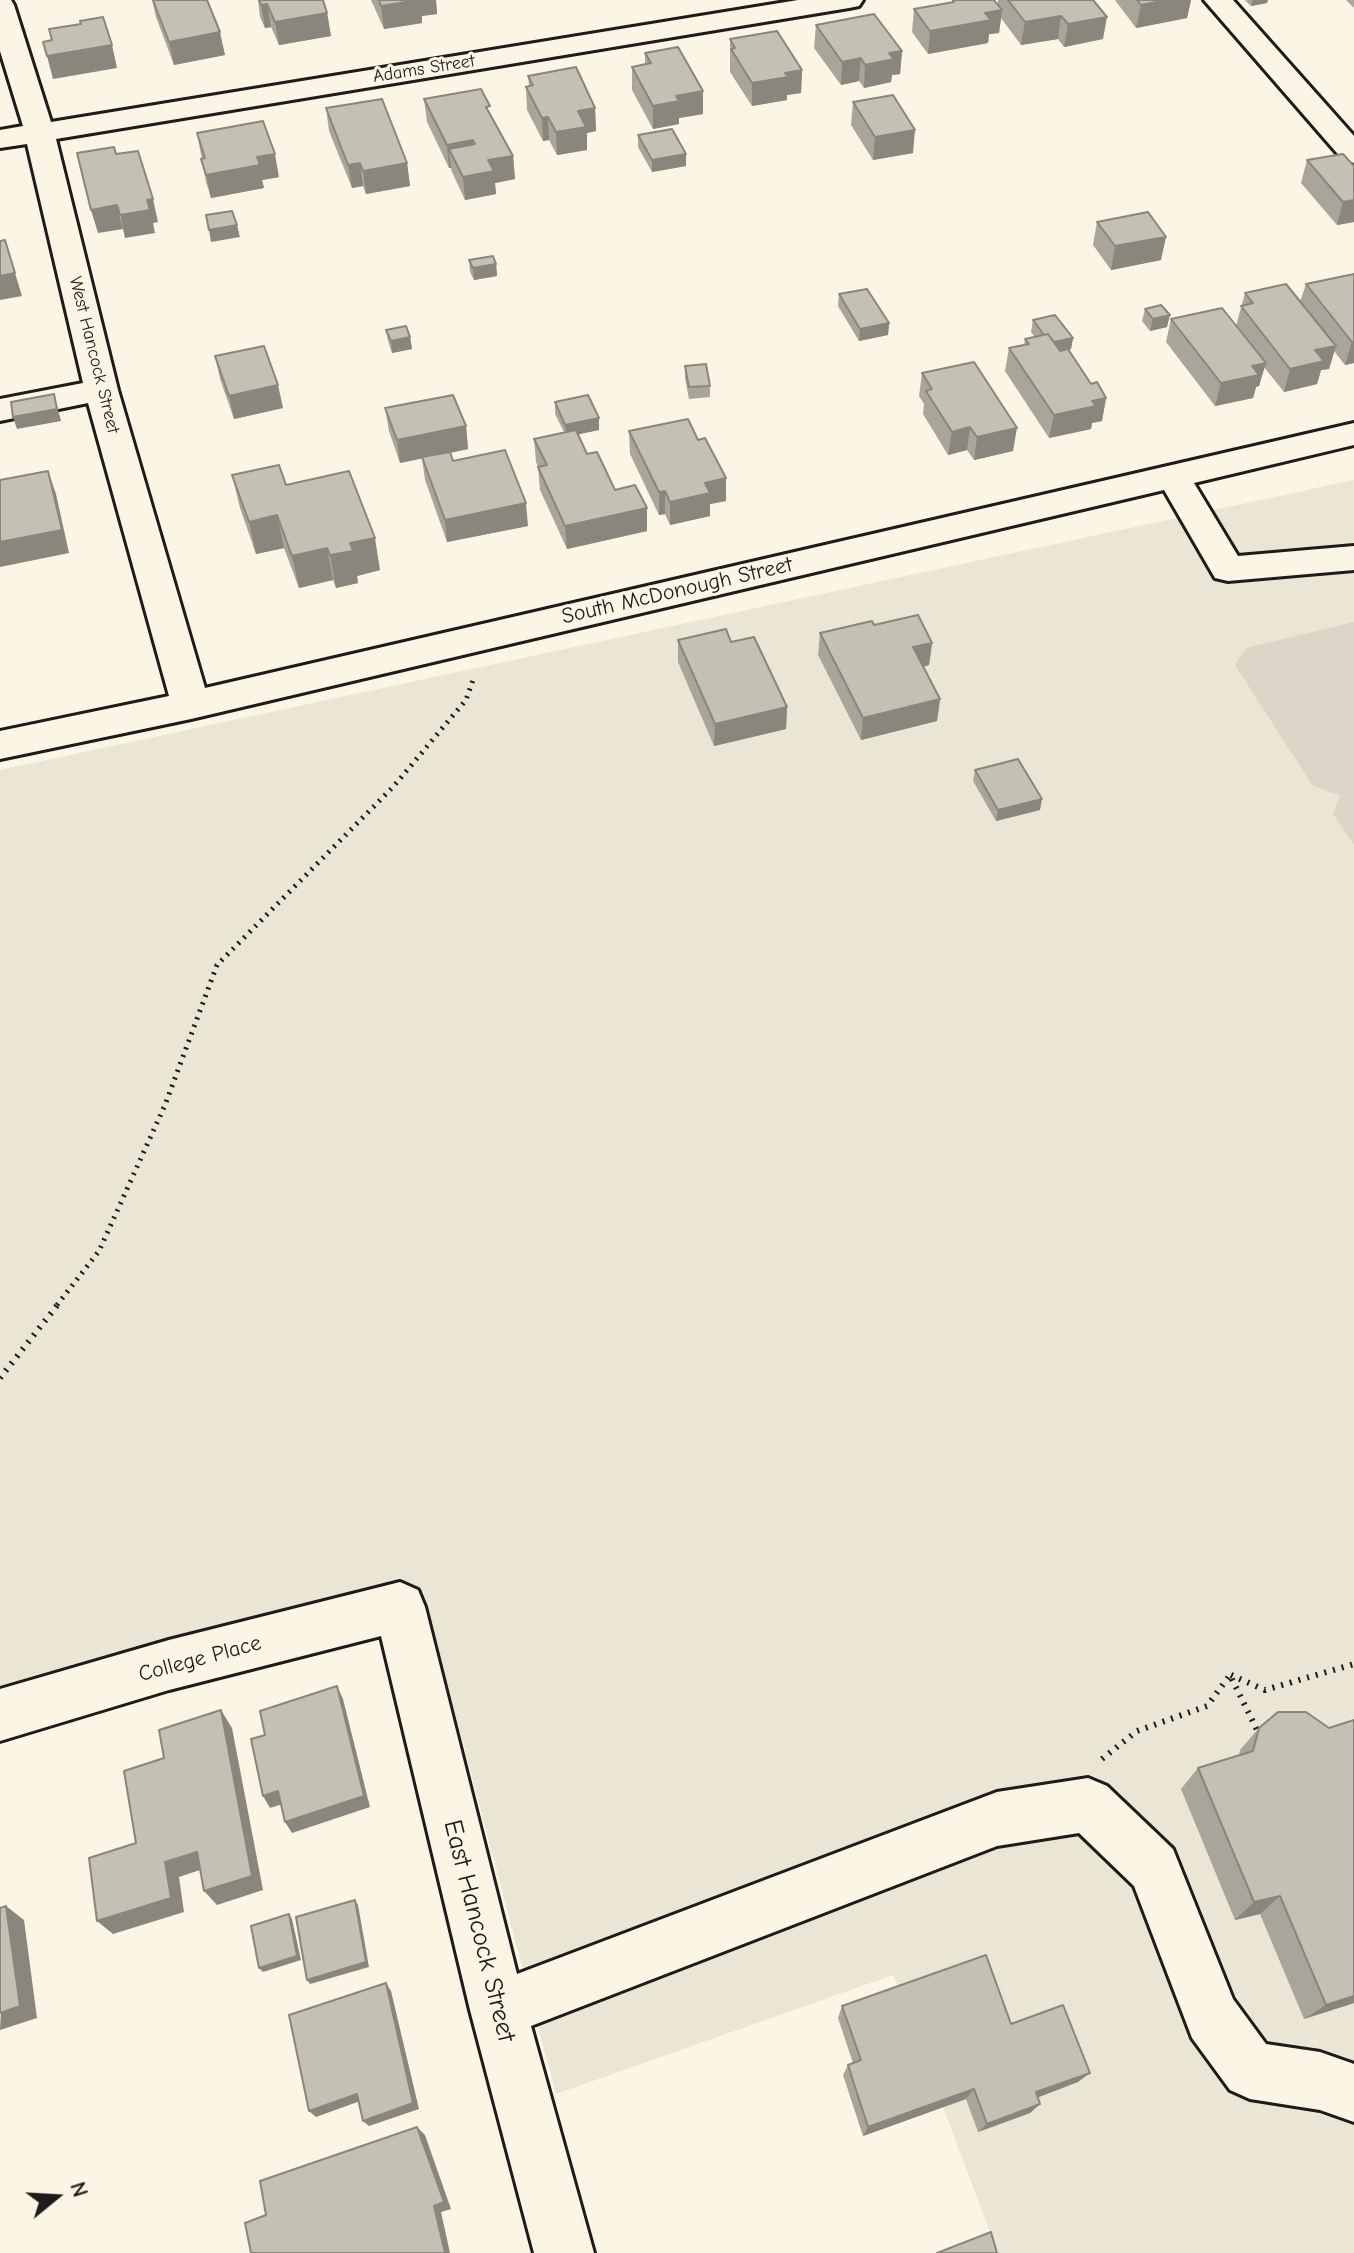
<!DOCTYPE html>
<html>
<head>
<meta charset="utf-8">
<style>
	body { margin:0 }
	#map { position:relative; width:1354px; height:2253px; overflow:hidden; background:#fcf5e5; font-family:"Comic Neue",sans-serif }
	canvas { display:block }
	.north { position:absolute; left:16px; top:2157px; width:80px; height:80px; -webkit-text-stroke:6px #fcf5e5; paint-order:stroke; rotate:72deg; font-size:22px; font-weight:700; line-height:32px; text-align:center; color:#1c1c1c }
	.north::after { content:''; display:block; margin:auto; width:28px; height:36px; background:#1c1c1c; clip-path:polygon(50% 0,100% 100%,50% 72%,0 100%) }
</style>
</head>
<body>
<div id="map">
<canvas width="1354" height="2253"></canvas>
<div class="north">N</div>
</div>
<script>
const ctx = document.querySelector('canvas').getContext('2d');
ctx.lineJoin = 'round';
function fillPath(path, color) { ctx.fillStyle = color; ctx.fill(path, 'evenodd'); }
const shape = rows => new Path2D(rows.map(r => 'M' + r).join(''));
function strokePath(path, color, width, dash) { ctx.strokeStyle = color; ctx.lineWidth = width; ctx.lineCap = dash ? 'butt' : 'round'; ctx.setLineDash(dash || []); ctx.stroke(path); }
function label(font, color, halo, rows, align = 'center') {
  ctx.font = font + ' "Comic Neue",sans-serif'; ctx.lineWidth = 6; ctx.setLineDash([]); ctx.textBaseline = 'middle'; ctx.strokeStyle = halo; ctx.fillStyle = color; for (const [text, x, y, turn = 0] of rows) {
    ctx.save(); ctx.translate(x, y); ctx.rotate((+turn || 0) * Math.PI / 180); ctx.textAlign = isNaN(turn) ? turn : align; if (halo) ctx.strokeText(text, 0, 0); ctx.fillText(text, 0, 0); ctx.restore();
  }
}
fillPath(shape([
	[1354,480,1354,2253,998,2253,893,1975,556,2094,427,1607,0,1710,0,770]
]), '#ebe5d6');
fillPath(shape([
	[1354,622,1354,845,1333,814,1340,796,1313,786,1235,665,1246,648]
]), '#dbd5c8');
const minor = shape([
	[0,0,11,0,14,5,51,122,798,0,863,0,859,6,849,8,56,139,118,390,205,688,1354,423,1354,445,1194,483,1238,556,1354,546,1354,570,1228,581,1215,578,1164,490,191,719,0,759,0,731,169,696,88,403,0,421,0,399,83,383,27,144,0,148,0,130,23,126,0,51,0,0],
	[1204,0,1233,0,1354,136,1354,163,1343,160,1204,0],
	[400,1582,418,1590,425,1607,517,1974,997,1792,1088,1778,1107,1786,1173,1849,1233,1999,1266,2044,1320,2052,1354,2064,1354,2122,1320,2110,1250,2099,1230,2090,1192,2038,1134,1886,1079,1833,997,1846,531,2026,594,2253,534,2253,470,2010,381,1636,169,1690,0,1741,0,1689,169,1640,400,1582]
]);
strokePath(minor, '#1c1c1c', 6);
strokePath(shape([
	[57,1305,99,1251,165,1105,217,965,393,787,466,700,474,677]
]), '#1c1c1c', 5, [2, 6]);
strokePath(shape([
	[0,1378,59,1303],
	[1231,1675,1265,1690,1354,1664],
	[1102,1759,1137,1731,1207,1706,1230,1675,1259,1734]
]), '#1c1c1c', 6, [2, 7]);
fillPath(minor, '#fcf5e5');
fillPath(shape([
	[152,0,207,0,225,55,174,65,156,17],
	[258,0,323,0,327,13,331,36,279,45,271,27,265,28,260,17],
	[371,0,436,0,437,14,422,16,422,23,384,29],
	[952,0,994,0,998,4,998,0,1093,0,1103,39,1064,47,1058,39,1021,45,1001,18,999,33,989,34,988,43,928,54,912,32,914,9,952,2],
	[1115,0,1191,0,1187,18,1136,28],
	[1245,0,1268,0,1267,3,1251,6],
	[1346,0,1354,0,1354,8],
	[816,25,902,51,900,74,892,75,891,82,864,88,859,81,841,85,814,48],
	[730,39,802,70,801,93,787,95,787,100,752,106,730,72],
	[645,53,703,114,679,118,679,124,653,129,632,90,632,67,645,64],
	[528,76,595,108,596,131,587,133,587,150,557,155,549,140,543,141,527,110,526,87,529,86],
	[424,99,491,115,513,156,515,179,495,183,496,194,465,200,452,172,451,168,449,168,427,122],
	[853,102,913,153,873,160,851,125],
	[326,108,407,163,410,186,366,194,363,186,352,188,329,131],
	[197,133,279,177,262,180,264,188,211,198,206,182],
	[638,135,686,166,652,172,638,147],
	[1343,154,1354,222,1337,225,1301,183,1307,160],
	[1097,222,1161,260,1111,270,1093,245],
	[469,260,496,264,497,276,474,280,470,272],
	[1354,274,1354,363,1345,365,1334,351,1329,369,1321,370,1317,384,1284,392,1264,367,1259,386,1256,387,1253,398,1215,406,1166,342,1171,319,1236,326,1245,293,1300,302,1306,284],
	[839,294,889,323,888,335,859,341,838,306],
	[1145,309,1167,327,1150,331,1142,321],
	[1033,320,1073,338,1071,349,1068,350,1091,384,1106,398,1102,421,1092,423,1091,429,1049,438,1005,371,1009,348,1024,345,1025,339,1035,337,1031,332],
	[386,330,410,337,412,349,392,353,388,341],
	[215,356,283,408,234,419,220,379],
	[685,366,710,386,710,397,689,399,685,378],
	[922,373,1013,451,974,460,967,450,948,455,923,414,924,404,919,396],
	[555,402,599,418,599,430,578,434,587,454,615,490,647,508,647,531,567,549,540,490,538,467,536,462,534,439,564,432,555,414],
	[385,408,466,426,468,449,450,453,453,461,528,526,447,542,425,480,422,458,400,463,389,431],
	[629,431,726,501,710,504,710,516,670,525,665,514,659,515,630,454],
	[232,475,286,485,380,570,357,576,358,583,336,588,333,580,299,588,284,548,256,554,240,508],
	[874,625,932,643,929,665,923,667,940,699,937,721,861,740,818,655,820,633],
	[678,640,731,642,787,707,786,729,714,746,678,662],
	[975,770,1040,810,996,821,973,781],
	[1259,1728,1354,2003,1304,2019,1260,1914,1235,1920,1181,1789,1198,1768,1239,1755,1240,1750],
	[842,2006,1011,2024,1078,2082,1038,2097,1040,2104,1030,2113,978,2132,966,2099,863,2136,843,2075,848,2065,853,2063,838,2018]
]), '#a9a59a');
fillPath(shape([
	[418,0,436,0,437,14,422,16,422,23,384,29,381,6],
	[1167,0,1191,0,1187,18,1136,28,1141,5],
	[1253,0,1268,0,1267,3,1251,6],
	[267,4,271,27,265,28,261,5],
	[1002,10,999,33,989,34,988,43,928,54,930,31,985,13],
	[327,13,331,36,279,45,275,22],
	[1061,16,1058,39,1021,45,1025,22],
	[1107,17,1103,39,1064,47,1068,24],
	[220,32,225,55,174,65,169,42],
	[112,45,117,68,53,79,47,56],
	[902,51,900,74,892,75,891,82,864,88,865,65,889,53],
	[861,58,859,81,841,85,842,62],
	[802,70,801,93,787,95,787,100,752,106,752,83,785,73],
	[703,91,703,114,679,118,679,124,653,129,653,106,676,96],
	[595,108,596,131,587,133,587,150,557,155,556,132,578,111],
	[548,117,549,140,543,141,542,118],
	[915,130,913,153,873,160,875,137],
	[473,140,475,163,449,149,451,168,449,168,447,145],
	[275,154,279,177,262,180,264,188,211,198,206,175,257,157],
	[686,154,686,166,652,172,652,160],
	[513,156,515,179,495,183,496,194,465,200,463,177,488,160],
	[360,163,363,186,352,188,348,165],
	[407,163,410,186,366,194,363,171],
	[153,199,158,222,153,223,155,233,125,238,120,215,147,200],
	[1354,200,1354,222,1337,225,1343,202],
	[117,205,123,229,98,233,91,210],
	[237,225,240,237,211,242,209,230],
	[1166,237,1161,260,1111,270,1115,246],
	[496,264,497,276,474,280,473,268],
	[15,273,22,296,0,300,0,276],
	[1170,315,1167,327,1150,331,1153,319],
	[889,323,888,335,859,341,860,329],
	[410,337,412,349,392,353,391,341],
	[1073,338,1071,349,1048,355,1050,343],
	[1352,342,1354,342,1354,363,1345,365],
	[1336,346,1329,369,1321,370,1317,384,1284,392,1290,369,1315,350],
	[1266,363,1259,386,1256,387,1253,398,1215,406,1221,383,1252,366],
	[278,385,283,408,234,419,229,396],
	[54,394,61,421,17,429,13,417],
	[1106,398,1102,421,1092,423,1091,429,1049,438,1054,415,1092,401],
	[599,418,599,430,566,437,565,425],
	[466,426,468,449,400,463,397,440],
	[970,427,967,450,948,455,952,432],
	[1017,428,1013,451,974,460,977,437],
	[48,471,56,494,69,553,0,567,0,542],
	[726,478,726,501,710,504,710,516,670,525,670,502,705,483],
	[665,491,665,514,659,515,659,492],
	[526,503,528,526,447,542,445,520],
	[647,508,647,531,567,549,565,526],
	[277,515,284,548,256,554,249,522],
	[375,538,380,570,357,576,358,583,336,588,330,555,350,543],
	[327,548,333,580,299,588,292,556],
	[932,643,929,665,910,670,913,647],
	[940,699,937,721,861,740,863,718],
	[787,707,786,729,714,746,715,724],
	[1042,799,1040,810,996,821,998,810],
	[337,1686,343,1699,370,1807,292,1833,285,1822],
	[221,1710,232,1728,263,1890,217,1905,204,1891],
	[278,1791,286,1803,270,1808,263,1796],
	[197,1852,209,1867,179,1877,184,1912,113,1934,97,1921,165,1862],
	[1280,1896,1260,1914,1235,1920,1254,1902],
	[355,1900,358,1905,369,1967,310,1984,307,1980],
	[6,1906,24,1920,37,2018,0,2030],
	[289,1914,292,1919,301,1960,263,1972,259,1968],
	[386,1983,391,1991,419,2109,369,2126,363,2121],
	[1354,1996,1354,2003,1304,2019,1326,2005],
	[1090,2073,1078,2082,1026,2102,1036,2092],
	[974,2089,966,2099,863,2136,868,2127],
	[357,2094,363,2100,316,2117,309,2111],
	[1040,2104,1030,2113,978,2132,987,2124],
	[417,2127,425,2135,451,2209,441,2212,450,2253,445,2253]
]), '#89867d');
const building = shape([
	[153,0,207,0,220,32,169,42,153,0],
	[259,0,323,0,327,13,275,22,267,4,261,5,259,0],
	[379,0,418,0,381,6,379,0],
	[953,0,994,0,1002,10,985,13,991,20,930,31,914,9,954,2,953,0],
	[1008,0,1093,0,1107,17,1068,24,1061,16,1025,22,1008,0],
	[1137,0,1167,0,1141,5,1137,0],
	[874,14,902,51,889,53,894,59,865,65,861,58,842,62,816,25,874,14],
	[103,17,112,45,47,56,43,42,52,40,49,29,81,24,80,21,103,17],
	[777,31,802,70,785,73,788,77,752,83,731,49,735,48,730,39,777,31],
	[678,47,703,91,676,96,679,101,653,106,632,67,651,63,645,53,678,47],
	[576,67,595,108,578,111,586,127,556,132,548,117,542,118,526,87,533,85,528,76,576,67],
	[481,89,490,106,486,107,513,156,488,160,494,171,463,177,449,149,475,144,473,140,447,145,424,99,481,89],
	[893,95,915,130,875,137,853,102,893,95],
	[382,99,407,163,363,171,360,163,348,165,326,108,382,99],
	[263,121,275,154,257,157,260,165,206,175,201,159,205,158,197,133,263,121],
	[672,129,686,154,652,160,638,135,672,129],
	[114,147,116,154,138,151,153,199,147,200,150,210,120,215,117,205,91,210,77,153,114,147],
	[1343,154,1354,166,1354,200,1343,202,1307,160,1343,154],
	[232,211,237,225,209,230,206,215,232,211],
	[1148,212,1166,237,1115,246,1097,222,1148,212],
	[5,240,15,273,0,276,0,241,5,240],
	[493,256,496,264,473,268,469,260,493,256],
	[1354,274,1354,342,1352,342,1306,284,1354,274],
	[1286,284,1336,346,1315,350,1324,361,1290,369,1241,306,1253,303,1245,293,1286,284],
	[867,289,889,323,860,329,839,294,867,289],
	[1161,305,1170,315,1153,319,1145,309,1161,305],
	[1222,308,1266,363,1252,366,1259,375,1221,383,1171,319,1222,308],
	[1055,315,1073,338,1054,342,1048,334,1044,335,1033,320,1055,315],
	[406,326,410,337,391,341,386,330,406,326],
	[1048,334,1060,351,1068,349,1091,384,1097,382,1106,398,1092,401,1096,406,1054,415,1009,348,1029,344,1025,339,1048,334],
	[264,346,278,385,229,396,215,356,264,346],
	[974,362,1017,428,977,437,970,427,952,432,926,391,932,389,922,373,974,362],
	[706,364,710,386,689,387,685,366,706,364],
	[54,394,57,409,13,417,11,402,54,394],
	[453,395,466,426,397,440,385,408,453,395],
	[588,395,599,418,565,425,555,402,588,395],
	[688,419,698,440,705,438,726,478,705,483,710,493,670,502,665,491,659,492,629,431,688,419],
	[576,430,587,454,597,452,615,490,635,485,647,508,565,526,538,467,547,465,534,439,576,430],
	[505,450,526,503,445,520,422,457,450,452,453,461,505,450],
	[279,465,286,485,349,471,375,538,350,543,353,551,330,555,327,548,292,556,277,515,249,522,232,475,279,465],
	[48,471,62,530,0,542,0,480,48,471],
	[918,615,932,643,913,647,940,699,863,718,820,633,872,621,874,625,918,615],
	[726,629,731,642,754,637,787,707,715,724,678,640,726,629],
	[1018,759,1042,799,998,810,975,770,1018,759],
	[337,1686,364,1796,285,1822,278,1791,263,1796,251,1739,265,1735,260,1711,337,1686],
	[221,1710,252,1876,204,1891,197,1852,165,1862,171,1898,97,1921,89,1858,136,1843,124,1771,164,1758,159,1730,221,1710],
	[1278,1712,1306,1712,1329,1728,1354,1720,1354,1996,1326,2005,1280,1896,1254,1902,1198,1768,1253,1751,1259,1728,1278,1712],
	[355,1900,366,1962,307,1980,296,1917,355,1900],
	[6,1906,20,2006,0,2013,0,1908,6,1906],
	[289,1914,297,1956,259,1968,251,1926,289,1914],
	[986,1955,1011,2024,1063,2005,1090,2073,1036,2092,1040,2104,987,2124,974,2089,868,2127,848,2065,861,2060,842,2006,986,1955],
	[386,1983,413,2103,363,2121,357,2094,309,2111,289,2015,386,1983],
	[417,2127,444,2202,434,2206,445,2253,251,2253,245,2223,266,2215,260,2181,417,2127],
	[991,2232,997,2253,937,2253,991,2232]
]);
fillPath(building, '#c4c0b3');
strokePath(building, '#89867d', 2);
label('18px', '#1c1c1c', '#fcf5e5', [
	["Adams Street",424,69,-9],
	["West Hancock Street",94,355,76]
]);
label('22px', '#1c1c1c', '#fcf5e5', [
	["South McDonough Street",677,591,-13],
	["College Place",200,1659,-15]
]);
label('26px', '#1c1c1c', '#fcf5e5', [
	["East Hancock Street",479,1931,76]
]);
</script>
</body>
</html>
